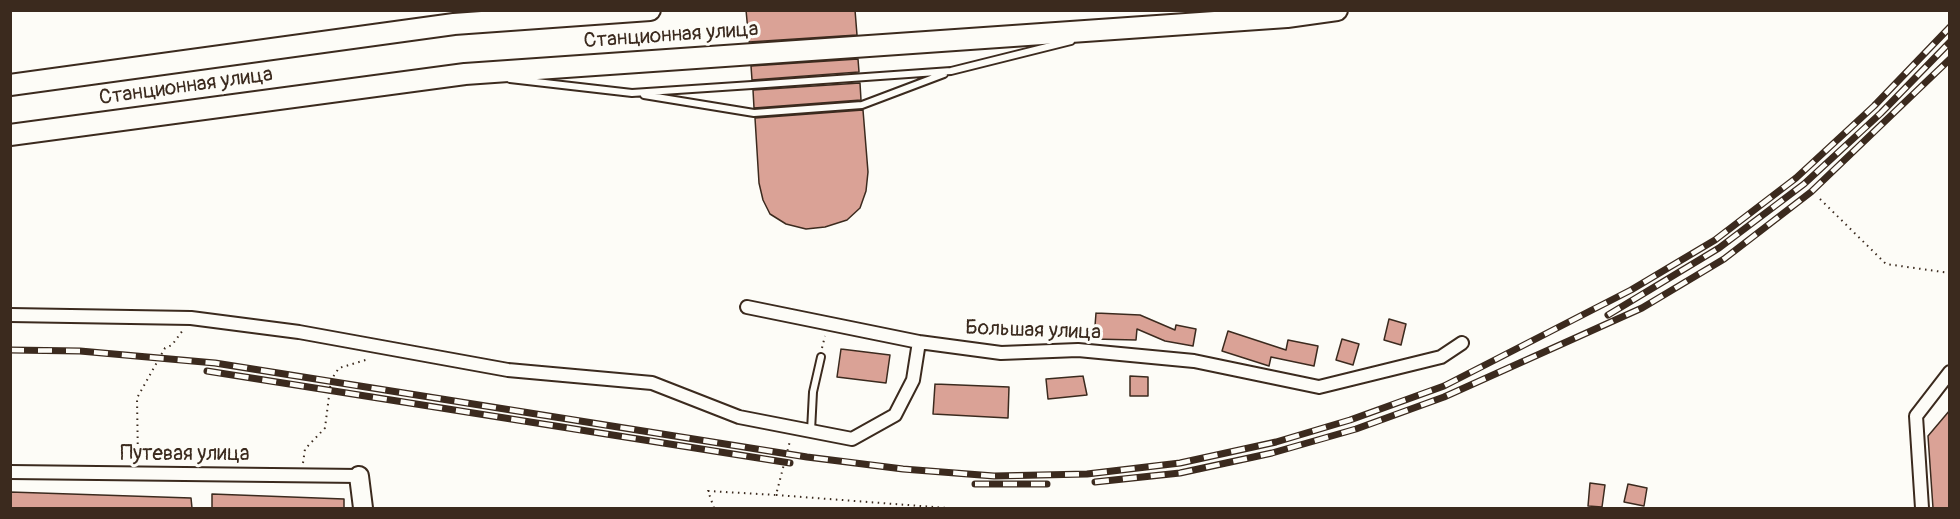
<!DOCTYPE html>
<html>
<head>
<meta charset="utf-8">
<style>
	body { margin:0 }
	#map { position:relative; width:1960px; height:519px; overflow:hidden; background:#fdfcf7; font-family:Pangolin,sans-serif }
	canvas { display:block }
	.frame { position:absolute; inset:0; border:12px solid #3b2a1e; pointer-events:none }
</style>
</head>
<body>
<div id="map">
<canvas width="1960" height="519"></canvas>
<div class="frame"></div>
</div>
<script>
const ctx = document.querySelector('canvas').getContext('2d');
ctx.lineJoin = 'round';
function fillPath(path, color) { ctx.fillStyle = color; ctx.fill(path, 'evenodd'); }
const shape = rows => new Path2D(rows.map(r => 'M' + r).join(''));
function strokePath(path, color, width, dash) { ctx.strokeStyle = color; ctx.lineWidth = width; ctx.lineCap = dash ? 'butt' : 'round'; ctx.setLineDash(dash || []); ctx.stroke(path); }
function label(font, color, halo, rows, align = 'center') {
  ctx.font = font + ' Pangolin,sans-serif'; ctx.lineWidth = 6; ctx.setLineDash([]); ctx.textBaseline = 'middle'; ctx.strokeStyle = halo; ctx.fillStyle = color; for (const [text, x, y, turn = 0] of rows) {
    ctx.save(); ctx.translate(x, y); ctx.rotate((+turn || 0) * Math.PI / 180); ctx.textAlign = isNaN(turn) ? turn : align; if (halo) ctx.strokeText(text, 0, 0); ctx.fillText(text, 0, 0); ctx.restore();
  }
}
const building = shape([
	[746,10,855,10,857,35,749,42,746,10],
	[858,59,859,72,752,80,751,66,858,59],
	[860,83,861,100,754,108,753,90,860,83],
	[863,110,868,172,866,191,860,208,847,220,825,227,806,229,786,224,770,214,763,200,759,183,755,118,863,110],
	[1096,313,1140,315,1175,330,1176,325,1196,329,1193,346,1165,341,1137,329,1136,340,1094,339,1096,313],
	[1389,319,1406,324,1401,345,1384,340,1389,319],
	[1228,331,1286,350,1288,340,1318,346,1314,366,1271,357,1269,366,1222,351,1228,331],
	[1342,339,1359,344,1353,365,1336,360,1342,339],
	[841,349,890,355,886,383,837,377,841,349],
	[1083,376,1087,395,1048,399,1046,379,1083,376],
	[1130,376,1148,377,1148,396,1130,396,1130,376],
	[935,384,1009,387,1008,418,933,414,935,384],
	[1950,410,1950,508,1933,508,1928,436,1950,410],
	[1590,483,1605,485,1602,507,1588,506,1590,483],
	[1628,484,1647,488,1644,506,1624,502,1628,484],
	[10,492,191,498,192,508,10,508,10,492],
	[212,494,344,499,344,508,212,508,212,494]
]);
fillPath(building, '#daa296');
strokePath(building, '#3b2a1e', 1.5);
const lane = shape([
	[510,79,632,93,752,85,951,71,1071,41],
	[644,95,754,113,862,105,944,74],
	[811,431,813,392,821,357]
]);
const street = shape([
	[747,307,919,342,1001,353,1078,350,1194,361,1319,387,1441,357,1462,343],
	[10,315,191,318,299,332,508,370,652,383,739,417,852,439,895,415,913,380,919,342],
	[10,472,359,476],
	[1922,508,1916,416,1950,372]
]);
const secondary = shape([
	[359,476,363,508]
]);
const primary = shape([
	[10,85,454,24,650,10],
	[10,135,465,74,1287,17,1337,10]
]);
strokePath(lane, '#3b2a1e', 10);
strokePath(street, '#3b2a1e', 16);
strokePath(secondary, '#3b2a1e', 22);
strokePath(primary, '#3b2a1e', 24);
strokePath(shape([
	[1820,199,1886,264,1950,273],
	[822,348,825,336],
	[138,462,137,398,165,348,172,345,183,330],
	[303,463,305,449,325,428,331,380,339,368,369,359],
	[776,495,947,508],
	[714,508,708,491,776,495,790,441]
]), '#3b2a1e', 2, [1.5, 4.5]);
strokePath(lane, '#fdfcf7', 6);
strokePath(street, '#fdfcf7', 12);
strokePath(secondary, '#fdfcf7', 18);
strokePath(primary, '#fdfcf7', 20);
const rail = shape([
	[1608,315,1719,248,1804,184,1881,113,1950,42],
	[10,350,80,351,215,363,807,457,903,469,994,476,1087,474,1180,463,1276,442,1350,420,1444,386,1631,290,1715,240,1796,178,1874,106,1950,27],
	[207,371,790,463],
	[1095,482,1180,473,1272,453,1356,429,1444,397,1642,308,1724,259,1811,192,1950,59],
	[975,484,1047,484]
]);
strokePath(rail, '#3b2a1e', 7);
strokePath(rail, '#fdfcf7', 4.5, [14]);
label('21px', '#3b2a1e', '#fdfcf7', [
	["Станционная улица",671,36,-4],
	["Станционная улица",186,87,-8],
	["Большая улица",1033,331,2],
	["Путевая улица",185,455]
]);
</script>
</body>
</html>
